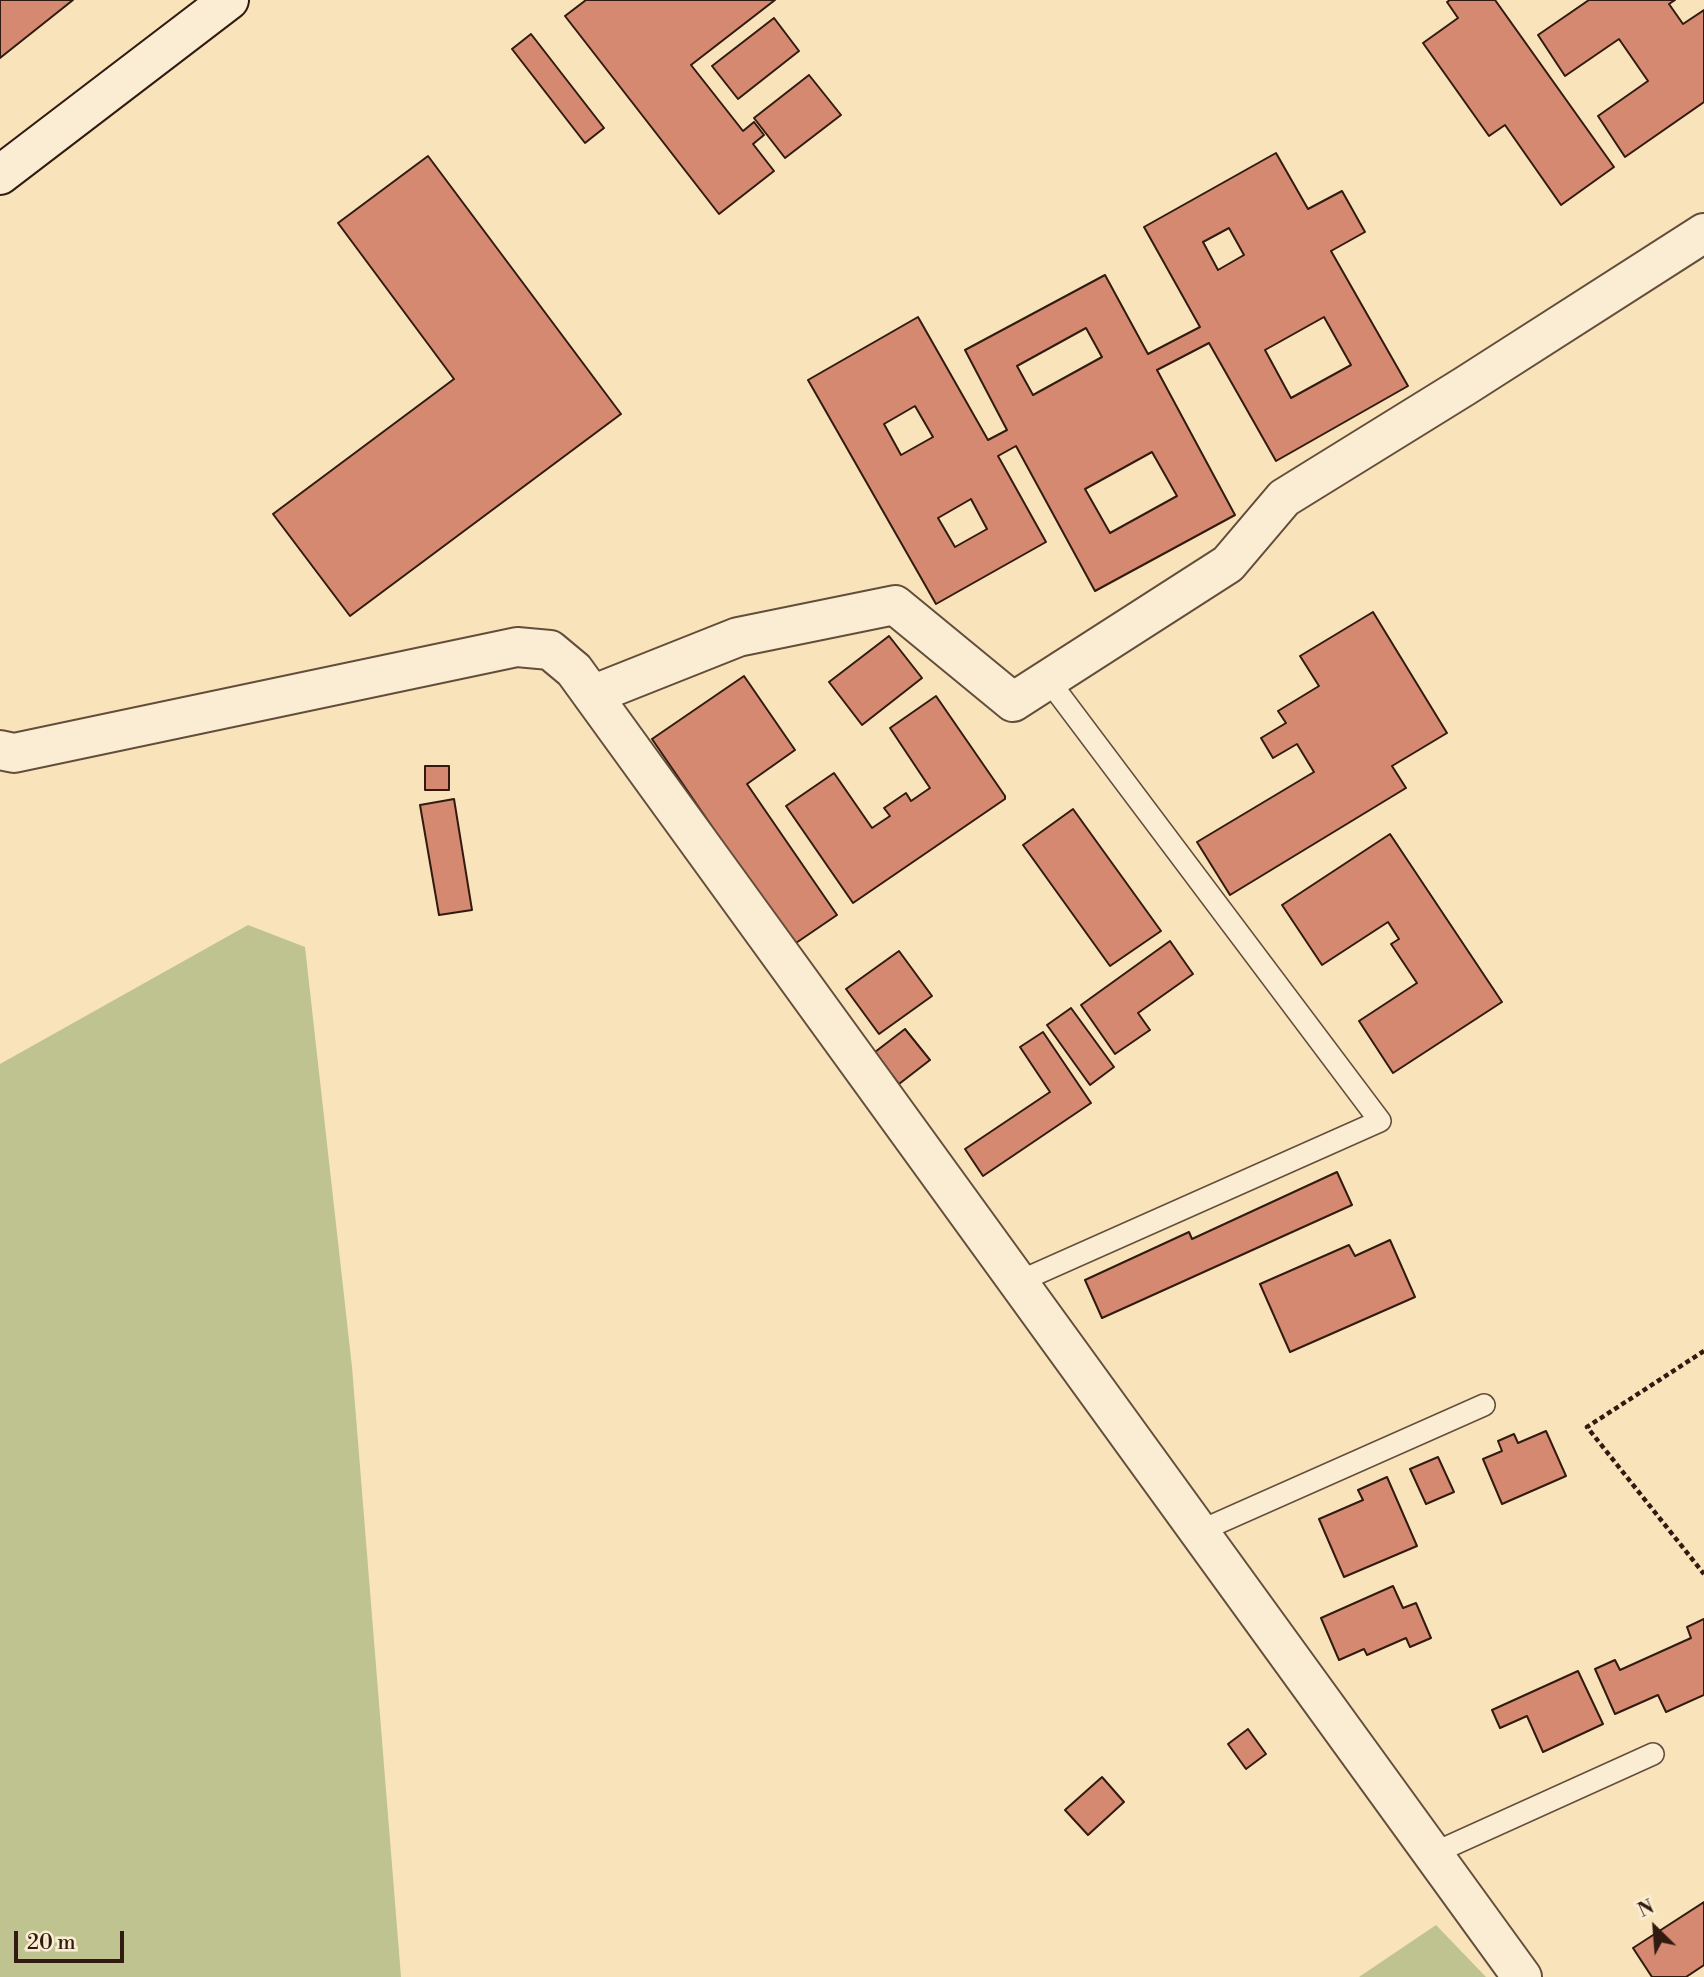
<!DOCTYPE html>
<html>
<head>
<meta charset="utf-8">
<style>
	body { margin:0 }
	#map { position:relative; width:1704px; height:1977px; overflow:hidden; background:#f9e3bb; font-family:"Libre Bodoni",serif }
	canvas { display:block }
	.north { position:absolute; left:1620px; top:1893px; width:70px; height:70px; -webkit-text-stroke:5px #fbedd3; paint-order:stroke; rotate:335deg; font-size:19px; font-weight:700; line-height:28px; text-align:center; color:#311b10 }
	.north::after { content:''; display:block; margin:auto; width:24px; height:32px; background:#311b10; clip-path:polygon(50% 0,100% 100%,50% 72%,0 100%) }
	.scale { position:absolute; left:14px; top:1931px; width:110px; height:32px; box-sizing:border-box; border:4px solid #311b10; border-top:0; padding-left:9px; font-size:21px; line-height:24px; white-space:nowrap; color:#311b10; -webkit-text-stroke:5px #fbedd3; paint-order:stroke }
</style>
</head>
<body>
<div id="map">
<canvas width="1704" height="1977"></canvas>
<div class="north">N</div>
<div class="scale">20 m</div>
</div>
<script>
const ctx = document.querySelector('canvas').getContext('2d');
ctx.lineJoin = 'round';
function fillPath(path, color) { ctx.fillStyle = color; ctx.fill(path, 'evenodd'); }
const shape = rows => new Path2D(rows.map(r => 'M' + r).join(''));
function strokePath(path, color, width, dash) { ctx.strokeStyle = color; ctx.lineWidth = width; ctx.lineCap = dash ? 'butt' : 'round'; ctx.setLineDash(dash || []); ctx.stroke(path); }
fillPath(shape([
	[248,925,305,947,352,1367,401,1977,0,1977,0,1064],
	[1436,1925,1486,1977,1359,1977]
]), '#bfc38f');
const building = shape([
	[0,0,73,0,0,58,0,0],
	[586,0,775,0,691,65,743,131,754,122,764,135,753,144,774,171,719,214,565,16,586,0],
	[1450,0,1495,0,1614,167,1561,205,1505,125,1489,136,1423,43,1458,18,1447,2,1450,0],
	[1589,0,1675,0,1669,4,1683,24,1704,10,1704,102,1625,157,1598,116,1648,81,1619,39,1565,76,1538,35,1589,0],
	[774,18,799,51,738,99,712,66,774,18],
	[531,34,604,128,585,143,512,49,531,34],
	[809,75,841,115,785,158,754,118,809,75],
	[1276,153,1308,209,1342,191,1365,232,1331,251,1408,386,1276,461,1209,343,1157,370,1235,515,1095,591,1016,446,998,456,1046,542,936,604,808,380,918,317,988,440,1007,430,965,350,1105,275,1148,354,1200,327,1144,227,1276,153],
	[1229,228,1244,255,1218,270,1203,242,1229,228],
	[1324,317,1351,365,1291,398,1265,350,1324,317],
	[1086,328,1102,357,1033,395,1017,366,1086,328],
	[915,406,933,437,901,455,884,424,915,406],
	[1152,452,1177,496,1110,533,1085,489,1152,452],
	[971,499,987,529,955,547,938,518,971,499],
	[428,156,621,414,350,616,273,514,454,379,338,223,428,156],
	[1373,612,1447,733,1392,766,1406,788,1230,895,1197,842,1314,772,1297,744,1273,758,1261,738,1286,723,1278,711,1319,686,1300,656,1373,612],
	[889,636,922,678,862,725,829,682,889,636],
	[744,676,795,750,747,784,837,915,793,945,652,739,744,676],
	[936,696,1005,796,1005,799,853,903,786,806,834,773,872,828,890,816,884,808,906,793,911,801,930,788,890,728,936,696],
	[425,766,449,766,449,790,425,790,425,766],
	[454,799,472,910,439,915,420,805,454,799],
	[1073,809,1161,931,1110,966,1023,845,1073,809],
	[1390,834,1502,1002,1393,1073,1359,1021,1417,983,1391,944,1399,939,1388,922,1322,965,1282,905,1390,834],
	[1170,941,1193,974,1138,1013,1150,1030,1115,1054,1081,1005,1170,941],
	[899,951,932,996,879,1034,846,989,899,951],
	[1071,1008,1114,1067,1090,1085,1047,1025,1071,1008],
	[905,1029,930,1060,899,1084,875,1052,905,1029],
	[1043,1032,1091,1103,983,1176,965,1149,1050,1092,1020,1047,1043,1032],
	[1337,1172,1352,1205,1102,1318,1085,1280,1189,1232,1192,1239,1337,1172],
	[1390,1240,1415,1297,1290,1352,1260,1284,1349,1245,1355,1256,1390,1240],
	[1546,1431,1566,1476,1502,1504,1483,1459,1502,1451,1498,1441,1514,1434,1518,1443,1546,1431],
	[1438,1457,1454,1492,1426,1504,1410,1469,1438,1457],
	[1387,1477,1417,1546,1344,1577,1319,1519,1363,1500,1358,1490,1387,1477],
	[1393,1586,1403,1608,1416,1603,1431,1638,1410,1647,1406,1638,1367,1655,1364,1649,1339,1660,1321,1618,1393,1586],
	[1704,1619,1704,1695,1666,1712,1658,1695,1615,1714,1595,1669,1615,1660,1620,1670,1691,1638,1687,1627,1704,1619],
	[1578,1671,1603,1724,1543,1752,1527,1716,1500,1728,1492,1710,1578,1671],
	[1248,1729,1266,1754,1246,1769,1228,1744,1248,1729],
	[1102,1777,1124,1802,1088,1835,1065,1810,1102,1777],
	[1704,1902,1704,1965,1686,1977,1652,1977,1633,1948,1704,1902]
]);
fillPath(building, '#d58970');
strokePath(building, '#311b10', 2);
const lane = shape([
	[1018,1282,1380,1121,1049,681],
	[1200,1531,1484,1405],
	[1432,1854,1653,1754]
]);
const street = shape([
	[592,695,738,637,895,605,1013,702,1228,564,1284,498,1465,386,1704,233],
	[0,750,14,753,517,647,550,650,574,670,1522,1977]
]);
const secondary = shape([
	[0,175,229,0]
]);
strokePath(lane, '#634d3b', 24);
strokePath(street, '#634d3b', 42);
strokePath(secondary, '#311b10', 42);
strokePath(shape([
	[1704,1351,1587,1427,1704,1574]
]), '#311b10', 4.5, [5, 3.5]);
strokePath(lane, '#fbedd3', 21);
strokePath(street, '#fbedd3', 38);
strokePath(secondary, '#fbedd3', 38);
</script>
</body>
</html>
